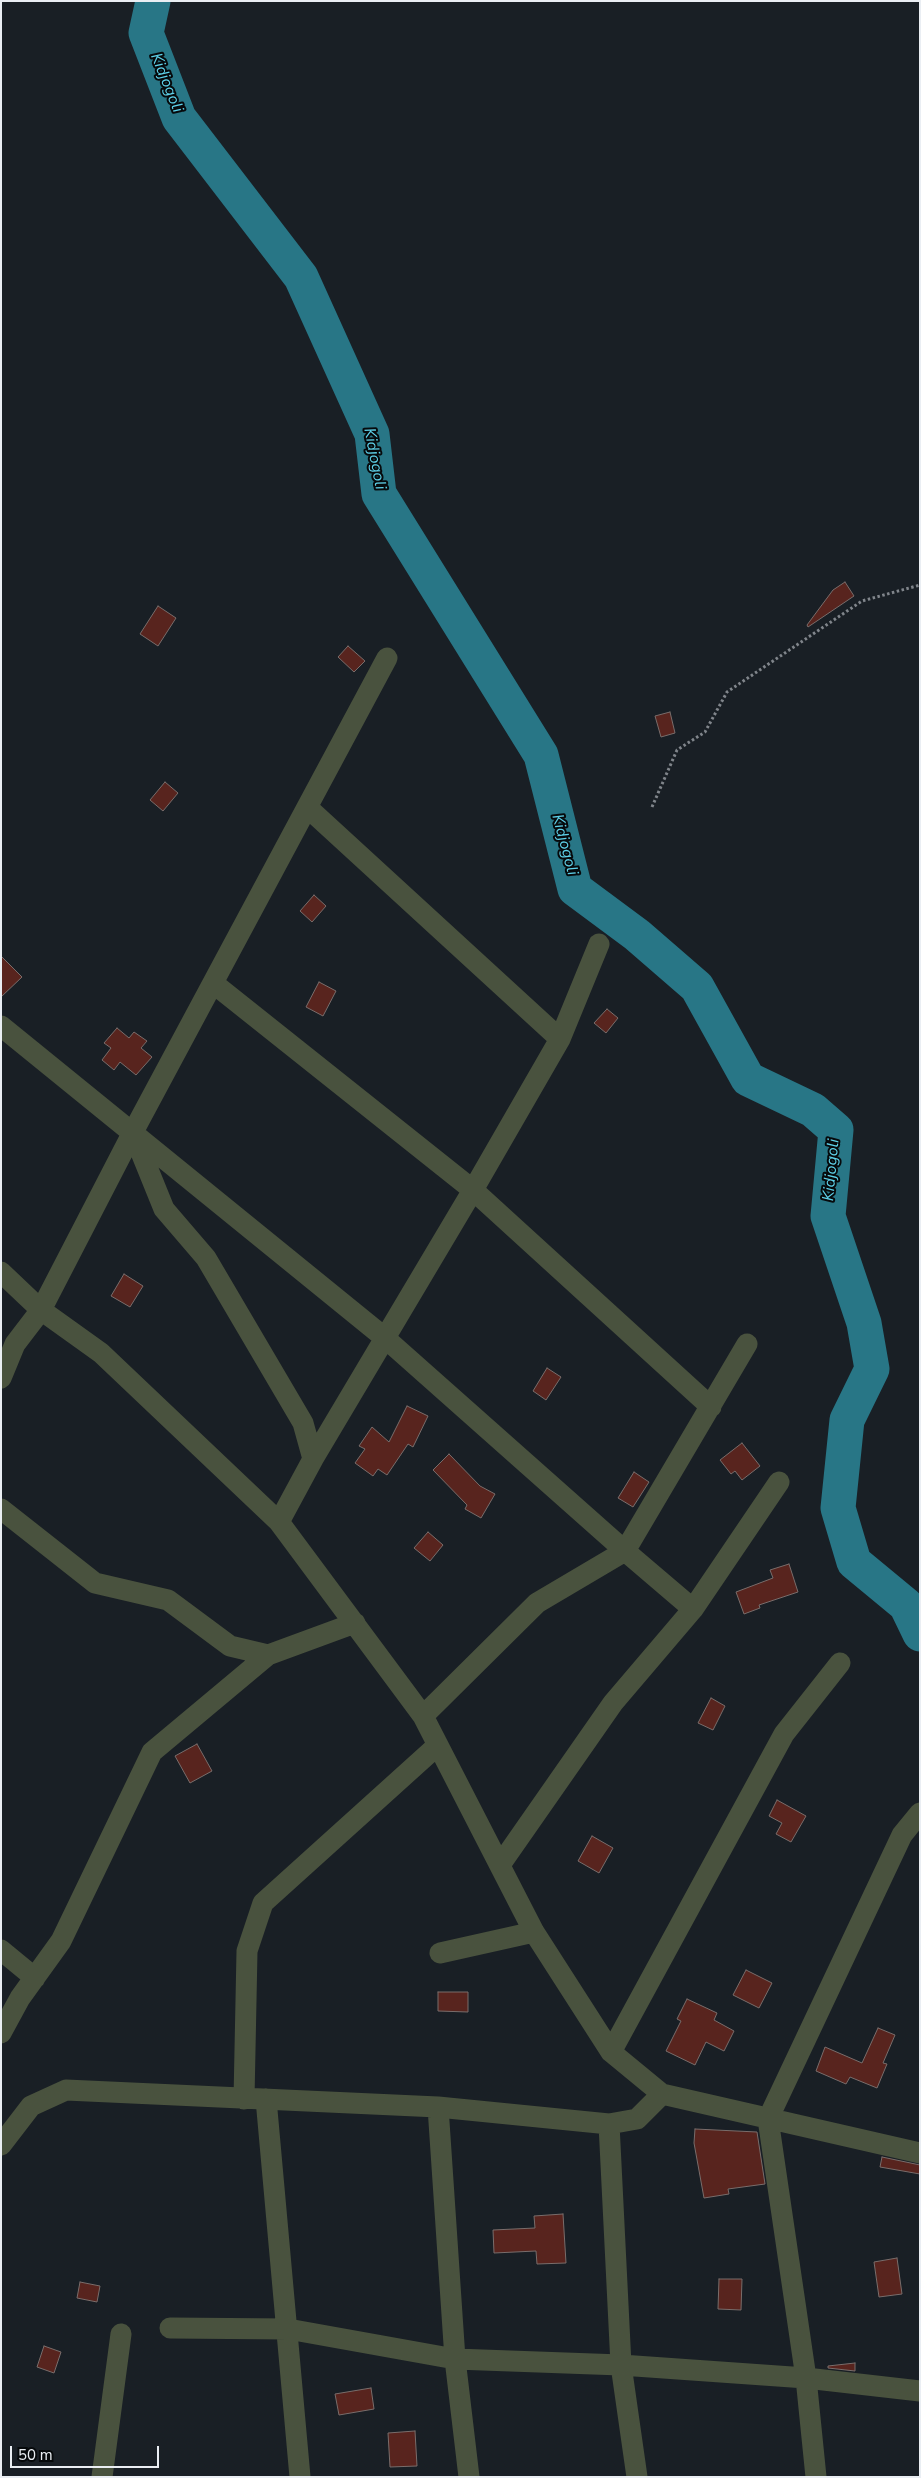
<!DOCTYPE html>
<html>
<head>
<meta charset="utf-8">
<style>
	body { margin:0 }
	#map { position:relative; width:921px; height:2478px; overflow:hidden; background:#191f25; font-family:"Nunito Sans",sans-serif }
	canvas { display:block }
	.frame { position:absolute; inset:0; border:2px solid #eaeef3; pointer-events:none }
	.scale { position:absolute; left:10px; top:2446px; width:149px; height:22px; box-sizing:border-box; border:2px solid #eaeef3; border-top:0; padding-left:6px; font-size:15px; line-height:18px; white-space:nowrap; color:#eaeef3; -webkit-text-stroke:4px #06090b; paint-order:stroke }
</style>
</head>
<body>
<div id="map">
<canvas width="921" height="2478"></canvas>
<div class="frame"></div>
<div class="scale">50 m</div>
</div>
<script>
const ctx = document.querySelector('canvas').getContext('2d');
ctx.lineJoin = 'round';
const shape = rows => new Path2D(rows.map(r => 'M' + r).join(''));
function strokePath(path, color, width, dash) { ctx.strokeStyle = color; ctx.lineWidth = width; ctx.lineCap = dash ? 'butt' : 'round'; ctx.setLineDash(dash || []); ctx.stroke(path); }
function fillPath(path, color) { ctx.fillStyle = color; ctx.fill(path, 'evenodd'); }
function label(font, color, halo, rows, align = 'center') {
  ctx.font = font + ' "Nunito Sans",sans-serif'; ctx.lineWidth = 4; ctx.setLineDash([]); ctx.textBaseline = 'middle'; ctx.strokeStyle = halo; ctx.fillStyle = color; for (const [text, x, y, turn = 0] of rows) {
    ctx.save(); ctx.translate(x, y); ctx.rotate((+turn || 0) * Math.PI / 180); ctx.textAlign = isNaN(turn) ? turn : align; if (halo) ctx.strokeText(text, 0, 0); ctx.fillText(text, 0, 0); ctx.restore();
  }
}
strokePath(shape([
	[153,1,146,33,179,118,301,277,372,434,379,494,541,755,575,889,637,935,697,987,748,1079,813,1110,836,1130,828,1216,864,1323,872,1369,847,1420,838,1508,854,1562,906,1605,920,1634]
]), '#287686', 35);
const building = shape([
	[845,582,854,596,808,627,807,625,833,590,845,582],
	[158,606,176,618,158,646,140,634,158,606],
	[348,646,365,661,354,672,338,657,348,646],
	[670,712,675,733,661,737,655,716,670,712],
	[165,782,178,793,163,811,150,800,165,782],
	[314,895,326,906,312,922,300,911,314,895],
	[1,956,22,977,1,997,1,956],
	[319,982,336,991,323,1016,306,1007,319,982],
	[607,1009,618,1018,606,1033,594,1023,607,1009],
	[117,1028,129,1038,134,1032,147,1041,141,1048,152,1057,136,1075,120,1062,114,1070,102,1060,111,1048,104,1043,117,1028],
	[124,1274,143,1286,130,1307,111,1296,124,1274],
	[547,1368,561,1377,546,1400,533,1391,547,1368],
	[407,1406,428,1416,413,1447,408,1444,387,1475,378,1469,373,1476,355,1463,365,1449,359,1446,372,1427,389,1442,407,1406],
	[742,1443,760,1466,742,1480,735,1471,731,1474,720,1460,742,1443],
	[449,1454,480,1486,495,1494,481,1518,465,1509,467,1505,433,1470,449,1454],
	[634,1472,649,1482,633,1507,618,1498,634,1472],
	[428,1532,443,1545,430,1561,414,1548,428,1532],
	[789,1564,798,1592,759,1605,760,1608,744,1614,736,1592,773,1578,770,1570,789,1564],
	[711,1698,725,1706,713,1730,698,1723,711,1698],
	[197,1744,212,1771,190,1783,175,1756,197,1744],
	[777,1800,806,1816,791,1842,776,1834,782,1823,769,1816,777,1800],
	[592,1836,613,1848,599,1873,578,1861,592,1836],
	[746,1970,772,1983,759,2008,733,1995,746,1970],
	[438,1992,468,1992,468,2012,438,2011,438,1992],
	[687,1999,717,2013,714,2020,734,2031,724,2051,706,2042,695,2065,666,2051,681,2021,677,2019,687,1999],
	[878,2028,895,2035,883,2063,887,2064,877,2088,850,2077,846,2084,816,2071,825,2047,862,2063,878,2028],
	[695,2129,757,2132,765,2184,728,2189,729,2194,704,2198,694,2143,695,2129],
	[882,2157,920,2165,920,2174,880,2167,882,2157],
	[563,2214,566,2263,537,2264,536,2251,494,2253,493,2230,535,2228,534,2216,563,2214],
	[897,2258,902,2294,879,2297,874,2262,897,2258],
	[719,2279,742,2279,741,2310,718,2309,719,2279],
	[80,2282,100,2286,97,2302,77,2298,80,2282],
	[44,2346,61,2352,54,2373,37,2367,44,2346],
	[855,2363,855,2371,828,2368,828,2366,855,2363],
	[371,2388,374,2409,339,2415,335,2394,371,2388],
	[415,2431,417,2466,390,2467,388,2433,415,2431]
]);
fillPath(building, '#58241e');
strokePath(building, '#796d6b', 1);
strokePath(shape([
	[652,807,677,750,705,732,727,692,862,601,920,585]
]), '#80858b', 3, [2.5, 2.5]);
strokePath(shape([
	[307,807,560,1039],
	[213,983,473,1190,711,1407],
	[1,1026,385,1338,625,1551,693,1609],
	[134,1135,164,1209,206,1258,303,1423,313,1459],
	[1,1272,41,1310,101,1353,279,1522,423,1716,534,1932,611,2052,662,2094,920,2153],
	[1,1378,15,1344,41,1310,133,1132,387,658],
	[1,1509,95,1583,168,1600,230,1646,268,1655],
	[279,1522,313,1459,473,1190,560,1039,599,944],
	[423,1716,537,1603,625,1551,747,1344],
	[500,1865,613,1703,693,1609,779,1482],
	[1,1950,35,1978],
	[440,1953,534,1932],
	[1,2033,20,1998,61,1941,152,1752,268,1655,355,1623],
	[611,2052,784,1734,840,1663],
	[244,2099,247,1951,263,1903,438,1745],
	[266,2099,300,2477],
	[438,2107,455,2359,469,2477],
	[609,2124,621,2365,637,2477],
	[1,2145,31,2106,66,2090,438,2107,609,2124,637,2119,662,2094],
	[170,2328,288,2329,455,2359,621,2365,806,2378,920,2391],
	[102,2477,121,2334],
	[816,2477,806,2378,768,2119,902,1835,920,1813]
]), '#49523e', 21);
label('italic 16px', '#5ed0e8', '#06090b', [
	["Kidjogoli",166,83,68],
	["Kidjogoli",374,459,79],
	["Kidjogoli",564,845,75],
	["Kidjogoli",832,1170,-85]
]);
</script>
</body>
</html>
